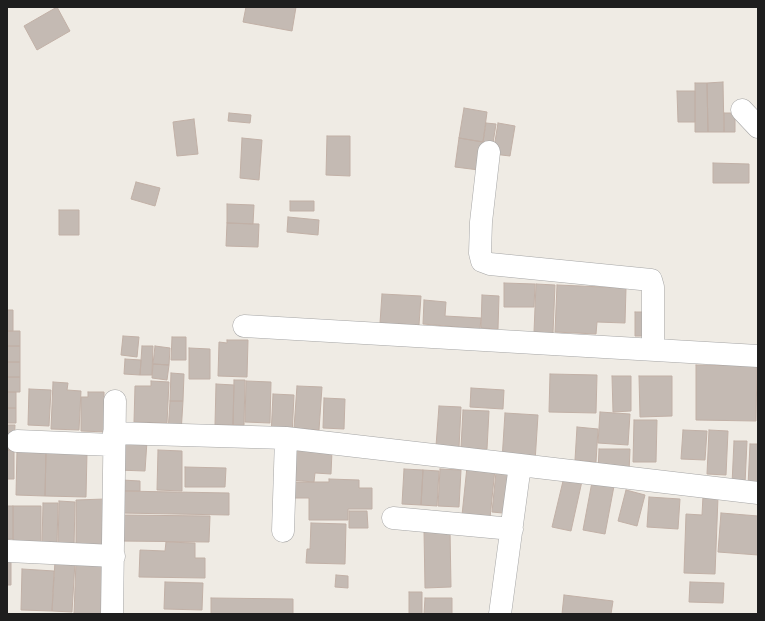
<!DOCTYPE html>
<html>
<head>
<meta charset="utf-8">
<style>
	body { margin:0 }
	#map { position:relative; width:765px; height:621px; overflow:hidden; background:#efebe4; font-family:"Space Grotesk",sans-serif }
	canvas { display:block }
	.frame { position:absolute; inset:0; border:8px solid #1e1e1e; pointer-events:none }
</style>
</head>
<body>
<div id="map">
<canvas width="765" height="621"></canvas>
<div class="frame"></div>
</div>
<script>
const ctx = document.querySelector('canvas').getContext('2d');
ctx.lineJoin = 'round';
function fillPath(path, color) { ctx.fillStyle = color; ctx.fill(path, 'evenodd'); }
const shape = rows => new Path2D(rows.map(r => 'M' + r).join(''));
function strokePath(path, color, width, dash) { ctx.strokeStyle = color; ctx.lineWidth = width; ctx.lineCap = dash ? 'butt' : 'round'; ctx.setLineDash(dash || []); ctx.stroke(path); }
const building = shape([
	[57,7,70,31,37,50,24,26,57,7],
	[246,7,296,7,292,31,243,22,246,7],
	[723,82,724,132,708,132,707,83,723,82],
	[695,83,707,83,708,132,695,132,695,83],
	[677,91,695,91,695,122,678,122,677,91],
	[464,108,487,112,483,142,459,138,464,108],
	[229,113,251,115,250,123,228,121,229,113],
	[724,113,735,113,735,132,724,132,724,113],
	[194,119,198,154,177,156,173,122,194,119],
	[486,123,496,124,493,143,483,142,486,123],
	[498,123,515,126,510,156,493,154,498,123],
	[327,136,350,136,350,176,326,175,327,136],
	[242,138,262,140,259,180,240,178,242,138],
	[459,138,483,142,479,170,455,167,459,138],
	[713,163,749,164,749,183,713,183,713,163],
	[136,182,160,188,155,206,131,199,136,182],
	[290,201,314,201,314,211,290,211,290,201],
	[227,204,254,205,253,224,227,223,227,204],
	[59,210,79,210,79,235,59,235,59,210],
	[288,217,319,220,318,235,287,232,288,217],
	[227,223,259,224,258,247,226,246,227,223],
	[504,283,535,284,534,307,504,307,504,283],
	[536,284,555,285,553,333,534,332,536,284],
	[557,285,626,288,625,323,597,322,596,334,555,332,557,285],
	[382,294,421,296,419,325,380,323,382,294],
	[482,295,499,296,498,329,481,328,482,295],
	[424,300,446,302,445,316,481,318,480,329,423,324,424,300],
	[7,310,13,310,13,331,7,331,7,310],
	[635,312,648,312,648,336,635,336,635,312],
	[7,331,20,331,20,346,7,346,7,331],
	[123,336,139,337,137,357,121,355,123,336],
	[172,337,186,337,186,360,171,360,172,337],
	[227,340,248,340,247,377,218,376,219,342,227,343,227,340],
	[7,346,20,346,20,362,7,362,7,346],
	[142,346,153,346,152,375,140,375,142,346],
	[155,346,170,348,169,365,153,364,155,346],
	[189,348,210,349,210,379,189,379,189,348],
	[125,359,141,360,140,375,124,374,125,359],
	[7,362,20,362,20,377,7,377,7,362],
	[153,364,169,365,167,380,152,378,153,364],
	[696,365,757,366,756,421,696,420,696,365],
	[171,373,184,374,183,401,170,401,171,373],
	[550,374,597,375,596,413,549,412,550,374],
	[612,376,631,376,631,411,613,412,612,376],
	[639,376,672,376,672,416,640,417,639,376],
	[7,377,20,377,20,392,7,392,7,377],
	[234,380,245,380,244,425,233,425,234,380],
	[151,381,169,382,167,423,134,422,135,386,151,386,151,381],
	[246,381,271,382,270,423,245,422,246,381],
	[53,382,68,383,67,390,81,391,79,430,51,429,53,382],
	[216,384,234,385,233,425,215,425,216,384],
	[297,386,322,387,319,430,294,428,297,386],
	[471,388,504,390,503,409,470,407,471,388],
	[29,389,51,390,49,426,28,425,29,389],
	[7,392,16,392,16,408,7,408,7,392],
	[88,392,104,392,104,397,108,397,107,432,81,431,81,397,88,397,88,392],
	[273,394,294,395,292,436,271,436,273,394],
	[324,398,345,399,344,429,323,428,324,398],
	[170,401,183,401,181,433,168,432,170,401],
	[439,406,461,407,459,448,436,446,439,406],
	[7,408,16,408,16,423,7,423,7,408],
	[463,410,489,411,487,449,461,448,463,410],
	[600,412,630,414,628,445,598,443,600,412],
	[505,413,538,415,535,462,502,460,505,413],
	[634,420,657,420,656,462,633,462,634,420],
	[7,425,15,425,14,450,7,450,7,425],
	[577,427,598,429,596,462,575,460,577,427],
	[683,430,707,431,705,460,681,459,683,430],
	[709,430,728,431,726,475,707,474,709,430],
	[118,440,147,441,145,471,117,470,118,440],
	[734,441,747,441,745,484,732,484,734,441],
	[750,444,758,444,758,486,748,486,750,444],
	[293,448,332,451,331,474,315,473,314,482,291,480,293,448],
	[599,449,630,449,629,473,598,472,599,449],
	[7,450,14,450,14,479,7,479,7,450],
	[17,450,46,451,45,496,16,495,17,450],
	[158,450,182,451,182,491,157,490,158,450],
	[46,451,87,452,86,497,45,496,46,451],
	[185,467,226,468,225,487,185,487,185,467],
	[467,467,495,469,490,518,462,515,467,467],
	[404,469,423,470,421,505,402,504,404,469],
	[440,469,461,470,459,507,438,506,440,469],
	[423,470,439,471,437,506,421,505,423,470],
	[496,472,517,474,513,514,492,512,496,472],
	[564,477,582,481,571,531,552,527,564,477],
	[329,479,359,480,359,488,372,488,372,509,348,509,348,520,309,520,309,498,290,498,290,482,329,482,329,479],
	[122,480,140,481,140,491,121,491,122,480],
	[592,482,614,486,605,534,583,530,592,482],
	[626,490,645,495,637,526,618,521,626,490],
	[121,491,229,493,229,515,121,513,121,491],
	[703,496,718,497,715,574,684,573,686,514,702,515,703,496],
	[649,497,680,499,678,529,647,527,649,497],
	[105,499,106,551,76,552,76,500,105,499],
	[59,501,75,502,74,548,58,548,59,501],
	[43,503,58,503,57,545,42,544,43,503],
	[7,506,13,506,13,539,7,539,7,506],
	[13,506,41,506,41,546,13,545,13,506],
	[349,511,367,511,368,528,349,528,349,511],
	[721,513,758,516,758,555,718,552,721,513],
	[120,515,210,516,209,542,120,541,120,515],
	[311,523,346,524,345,564,306,563,307,549,310,549,311,523],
	[424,530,450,530,451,587,425,588,424,530],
	[166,542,195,543,195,558,205,558,205,578,139,577,140,550,165,551,166,542],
	[7,561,11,561,11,585,7,585,7,561],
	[55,561,75,562,72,612,52,611,55,561],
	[76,561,106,562,104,614,74,614,76,561],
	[22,569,54,571,52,611,21,610,22,569],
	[336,575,348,576,348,588,335,587,336,575],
	[165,582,203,583,202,610,164,609,165,582],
	[690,582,724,583,723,603,689,602,690,582],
	[409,592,422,592,422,614,409,614,409,592],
	[564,595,613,601,611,614,562,614,564,595],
	[211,598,293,599,293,614,211,614,211,598],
	[425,598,452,598,452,614,424,614,425,598]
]);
fillPath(building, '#c4bab3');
strokePath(building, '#c1b0a6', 1);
const minor = shape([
	[742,110,758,127],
	[489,152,481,222,480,253,482,261,490,264,651,280,653,287,653,349],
	[244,326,758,356],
	[114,433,286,438,520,465],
	[17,441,113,445],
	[393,518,512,529],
	[283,531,286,438],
	[8,551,114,556],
	[112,614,115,401],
	[500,614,520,465,758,493]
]);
strokePath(minor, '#a5a5a5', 23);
strokePath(minor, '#fff', 22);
</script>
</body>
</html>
